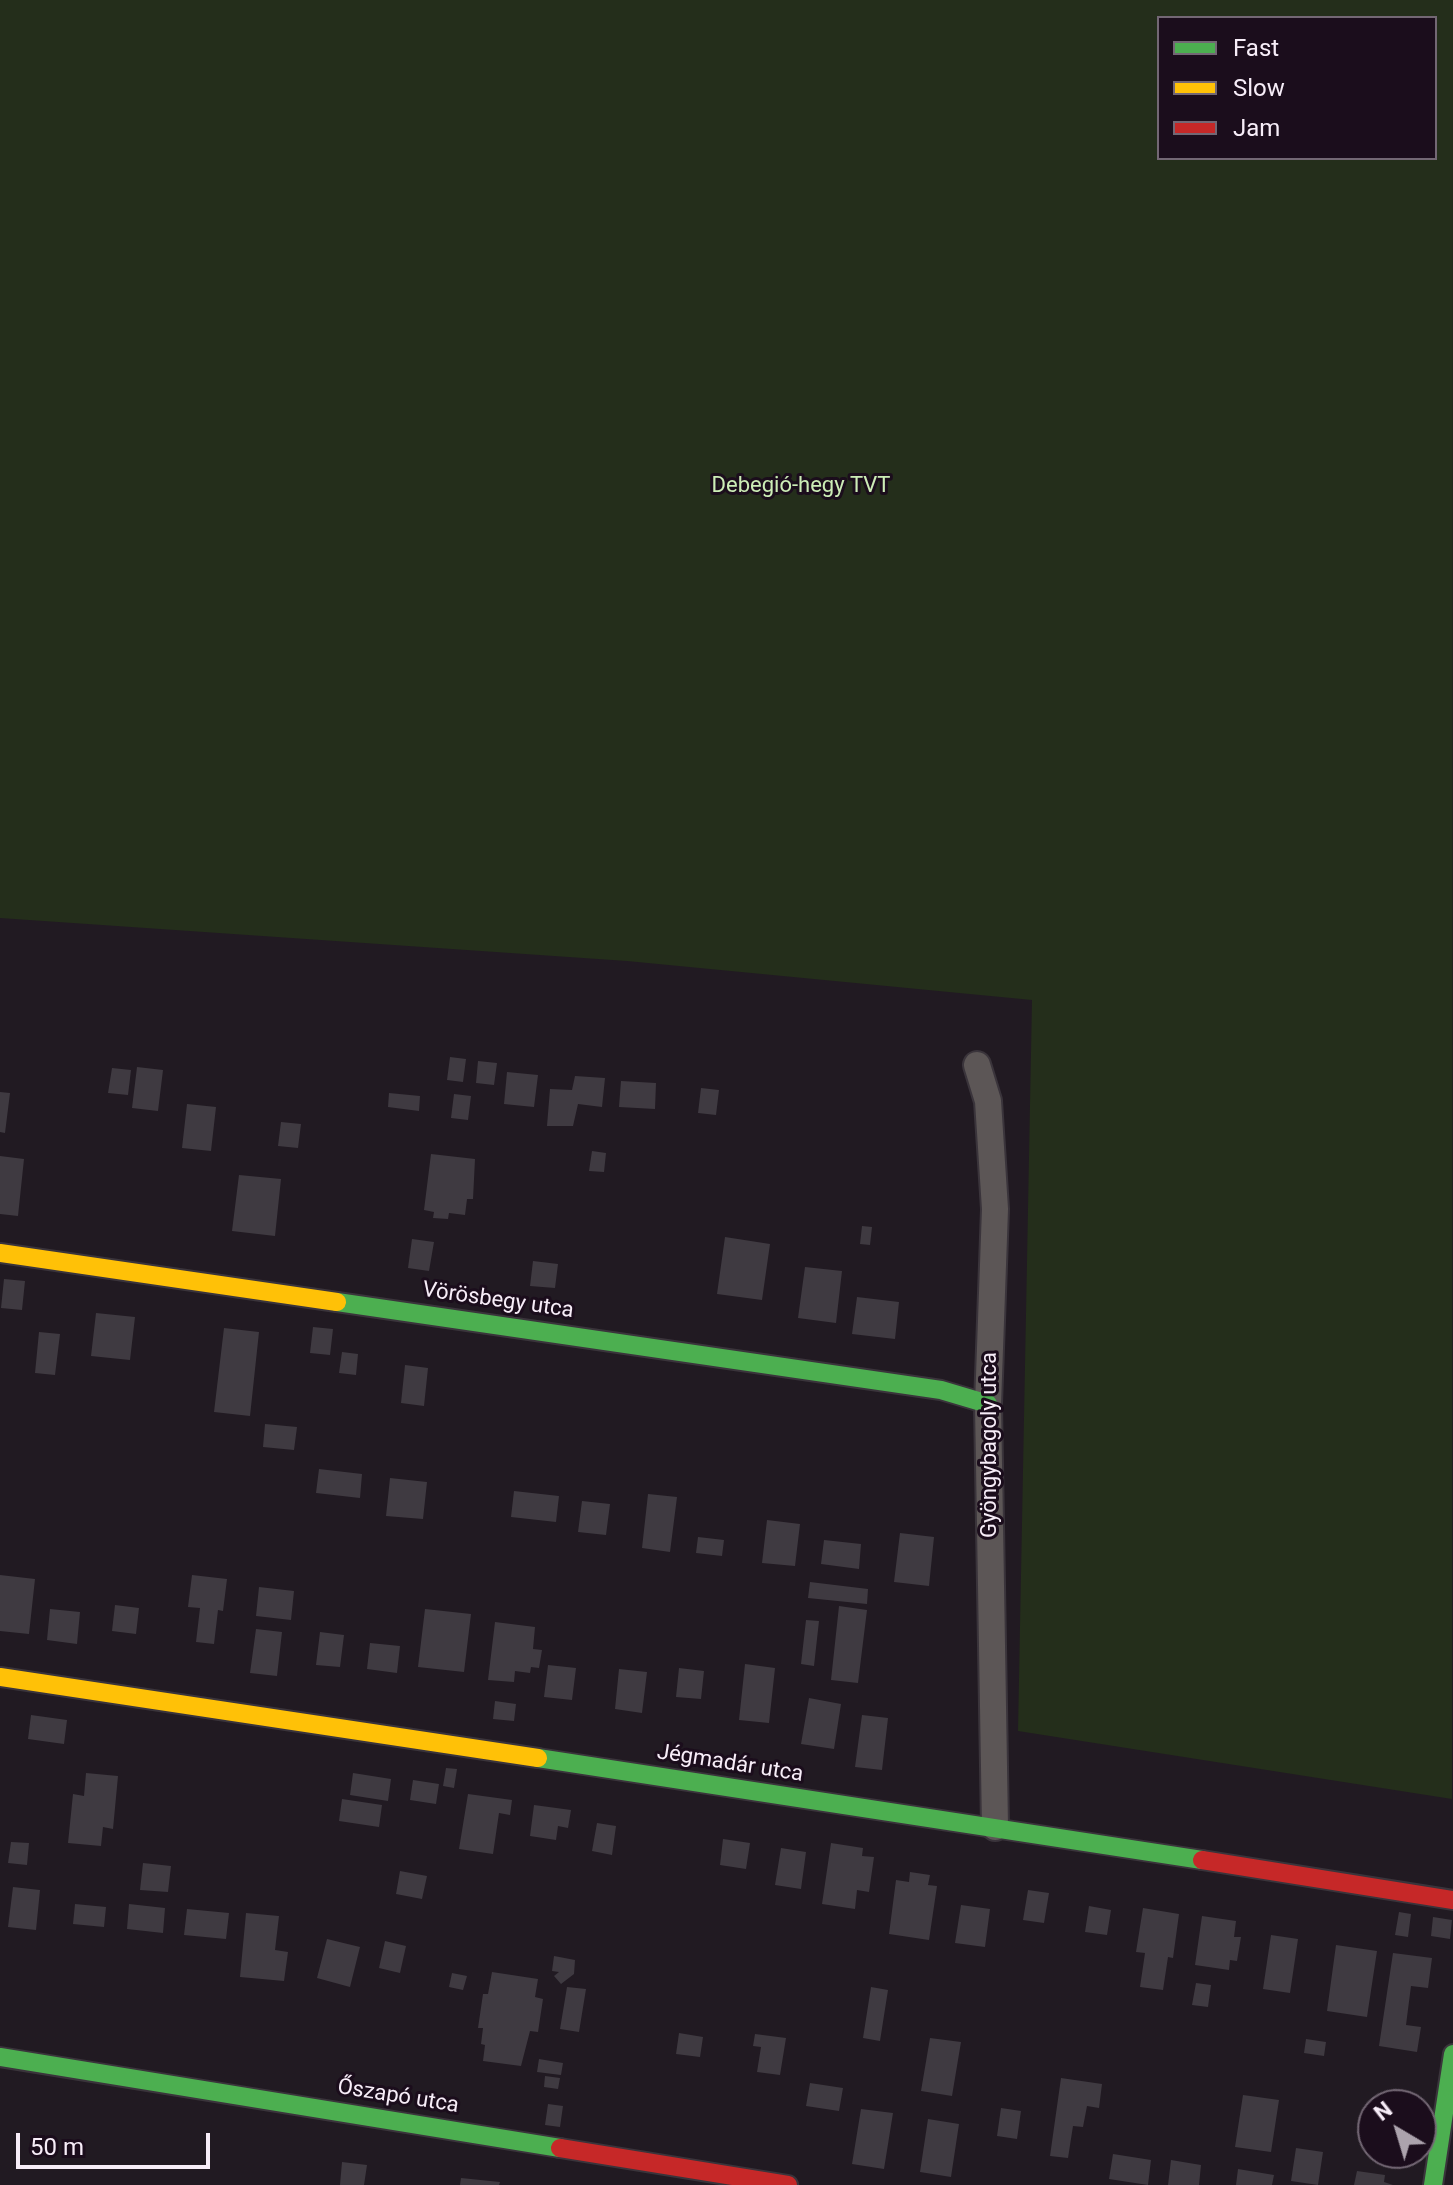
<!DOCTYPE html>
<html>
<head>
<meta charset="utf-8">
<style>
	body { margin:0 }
	#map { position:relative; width:1453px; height:2185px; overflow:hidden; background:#211a22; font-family:Roboto,sans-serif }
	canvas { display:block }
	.legend { position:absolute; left:1157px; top:16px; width:280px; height:144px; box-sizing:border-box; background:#1b0d1c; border:2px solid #736774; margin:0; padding:10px 14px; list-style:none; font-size:24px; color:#f7edf8 }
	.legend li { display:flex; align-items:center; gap:16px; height:40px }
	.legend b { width:40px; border:2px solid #736774 }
	.north { position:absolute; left:1357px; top:2089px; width:80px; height:80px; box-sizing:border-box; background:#1b0d1c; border:2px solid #736774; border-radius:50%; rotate:322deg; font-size:22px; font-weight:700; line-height:32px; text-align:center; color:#f7edf8 }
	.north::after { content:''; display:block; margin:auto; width:28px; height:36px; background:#aca3ad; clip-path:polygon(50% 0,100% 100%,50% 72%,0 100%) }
	.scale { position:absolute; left:16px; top:2133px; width:194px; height:36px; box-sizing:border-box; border:4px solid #f7edf8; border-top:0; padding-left:10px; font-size:24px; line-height:28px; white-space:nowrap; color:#f7edf8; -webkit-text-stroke:6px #1b0d1c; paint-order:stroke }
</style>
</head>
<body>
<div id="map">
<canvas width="1453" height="2185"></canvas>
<ul class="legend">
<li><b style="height:10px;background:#4caf50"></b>Fast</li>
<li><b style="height:10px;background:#ffc107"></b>Slow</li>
<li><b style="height:10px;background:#c62828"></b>Jam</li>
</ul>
<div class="north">N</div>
<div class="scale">50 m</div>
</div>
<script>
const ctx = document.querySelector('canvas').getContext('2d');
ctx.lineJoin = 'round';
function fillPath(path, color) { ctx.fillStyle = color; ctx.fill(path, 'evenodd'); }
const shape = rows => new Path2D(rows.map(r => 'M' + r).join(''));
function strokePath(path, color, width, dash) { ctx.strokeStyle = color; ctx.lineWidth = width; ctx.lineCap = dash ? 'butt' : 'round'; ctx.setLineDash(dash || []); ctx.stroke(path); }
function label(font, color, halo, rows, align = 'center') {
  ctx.font = font + ' Roboto,sans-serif'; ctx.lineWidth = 6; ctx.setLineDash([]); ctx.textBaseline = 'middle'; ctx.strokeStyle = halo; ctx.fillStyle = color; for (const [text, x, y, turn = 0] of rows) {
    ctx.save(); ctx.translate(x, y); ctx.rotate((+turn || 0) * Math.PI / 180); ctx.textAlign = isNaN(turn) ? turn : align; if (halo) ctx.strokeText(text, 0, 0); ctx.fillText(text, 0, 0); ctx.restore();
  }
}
fillPath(shape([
	[0,0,1453,0,1452,1799,1018,1731,1032,1000,627,961,0,918],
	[1159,18,1435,18,1435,158,1159,158]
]), '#242e1b');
fillPath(shape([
	[450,1057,466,1059,463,1082,447,1080],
	[478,1061,497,1063,494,1085,476,1083],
	[137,1067,163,1070,158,1111,132,1108],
	[112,1068,131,1070,128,1095,108,1093],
	[507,1072,538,1075,534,1107,504,1104],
	[575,1076,605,1078,602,1107,578,1104,573,1126,547,1126,550,1089,572,1090],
	[621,1081,656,1083,655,1109,619,1107],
	[701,1088,719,1090,716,1115,698,1113],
	[0,1092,10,1093,5,1133,0,1132],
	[389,1093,420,1096,419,1111,388,1107],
	[454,1094,471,1096,468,1120,451,1118],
	[187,1104,216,1107,211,1151,182,1148],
	[281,1122,301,1124,298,1148,278,1146],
	[592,1151,606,1153,604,1172,589,1171],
	[431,1154,475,1159,473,1199,467,1199,465,1215,449,1213,448,1219,433,1218,434,1212,424,1210],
	[0,1156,24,1159,18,1216,0,1214],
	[239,1175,281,1179,275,1236,232,1231],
	[862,1226,872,1227,870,1245,860,1244],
	[725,1237,770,1244,762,1300,717,1294],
	[412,1239,434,1242,429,1271,408,1268],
	[533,1261,558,1264,555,1288,530,1286],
	[805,1267,842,1271,836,1323,798,1318],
	[4,1279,25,1281,22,1310,1,1308],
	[857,1297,899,1302,895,1339,852,1334],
	[96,1313,135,1317,130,1360,91,1356],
	[313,1327,333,1329,330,1355,310,1353],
	[224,1328,259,1332,250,1416,214,1412],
	[39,1332,60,1334,55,1375,35,1373],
	[342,1352,358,1354,356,1375,339,1373],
	[405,1365,428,1368,424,1406,401,1403],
	[265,1424,297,1427,294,1450,263,1447],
	[319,1469,362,1474,360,1498,316,1493],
	[390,1478,427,1482,423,1519,386,1516],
	[514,1491,559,1496,556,1522,511,1517],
	[648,1494,677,1497,670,1552,642,1548],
	[582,1501,610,1504,606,1535,578,1532],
	[767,1520,800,1524,795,1566,762,1563],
	[900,1533,934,1537,929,1586,894,1582],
	[698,1537,724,1540,722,1556,696,1553],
	[824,1540,861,1544,859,1569,821,1564],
	[0,1575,35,1579,29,1634,0,1631],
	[192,1575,227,1579,223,1611,218,1610,214,1644,196,1642,200,1608,188,1607],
	[810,1582,868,1589,867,1604,808,1598],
	[259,1587,294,1591,291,1620,256,1616],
	[115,1605,139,1608,136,1634,112,1631],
	[839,1606,867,1610,858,1683,831,1680],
	[50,1609,80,1612,77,1644,47,1640],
	[425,1609,471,1614,464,1672,418,1667],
	[806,1620,819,1621,814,1666,801,1664],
	[495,1622,535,1627,533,1649,542,1650,539,1668,531,1667,530,1673,515,1671,514,1682,488,1680],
	[256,1629,282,1632,277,1676,250,1673],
	[320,1632,344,1635,340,1667,316,1665],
	[370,1643,400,1646,397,1673,367,1669],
	[745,1664,775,1668,769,1723,739,1720],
	[548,1665,576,1668,572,1700,544,1697],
	[679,1668,704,1671,701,1699,676,1697],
	[619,1669,647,1672,642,1713,615,1709],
	[809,1698,841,1704,834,1749,801,1744],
	[495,1701,516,1704,514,1721,493,1719],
	[31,1715,67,1720,64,1744,28,1739],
	[862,1715,888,1718,882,1770,855,1767],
	[446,1768,457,1769,454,1788,443,1786],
	[86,1773,118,1776,113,1829,103,1827,101,1846,68,1843,73,1794,84,1796],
	[353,1773,391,1779,388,1801,350,1795],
	[413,1780,439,1784,436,1804,410,1800],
	[468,1794,512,1800,510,1815,499,1813,493,1854,459,1849],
	[342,1799,382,1805,379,1827,339,1821],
	[534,1805,571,1810,568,1828,558,1826,556,1840,530,1836],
	[597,1823,616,1826,612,1855,592,1851],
	[723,1839,750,1843,746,1869,720,1865],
	[11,1842,29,1843,27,1865,8,1863],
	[831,1843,863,1848,862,1856,874,1857,869,1892,857,1890,855,1909,822,1904],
	[781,1848,806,1852,801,1889,775,1885],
	[143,1863,171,1866,168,1892,140,1890],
	[400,1871,427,1876,422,1899,396,1894],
	[910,1872,930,1875,928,1885,937,1886,929,1940,889,1934,896,1880,909,1882],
	[13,1887,40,1890,36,1930,8,1927],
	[1028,1890,1049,1893,1044,1923,1023,1920],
	[75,1904,106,1907,104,1927,73,1924],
	[129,1904,165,1908,163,1933,127,1929],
	[961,1905,990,1909,985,1947,955,1943],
	[1089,1906,1111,1910,1107,1935,1085,1932],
	[1143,1908,1179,1914,1173,1958,1168,1957,1163,1990,1140,1987,1145,1953,1136,1952],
	[187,1909,229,1913,226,1939,184,1935],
	[1399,1912,1411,1914,1408,1937,1395,1935],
	[246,1913,279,1916,275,1950,288,1952,284,1981,240,1977],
	[1202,1916,1236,1921,1234,1937,1241,1937,1237,1961,1230,1960,1229,1970,1195,1965],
	[1433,1917,1452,1920,1450,1939,1431,1936],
	[1271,1935,1298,1939,1290,1993,1263,1989],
	[327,1939,360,1947,350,1987,317,1978],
	[385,1941,406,1946,400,1973,379,1968],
	[1336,1945,1377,1951,1367,2017,1327,2011],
	[1393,1953,1432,1958,1428,1988,1411,1986,1406,2025,1421,2027,1417,2052,1379,2046],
	[554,1956,575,1960,574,1974,561,1984,554,1976,559,1972,552,1971],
	[492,1972,538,1979,535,1997,543,1999,538,2032,530,2031,521,2066,483,2061,485,2045,481,2044,483,2028,478,2028,483,1994,488,1994],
	[452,1973,467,1976,463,1990,449,1987],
	[1196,1983,1211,1985,1208,2007,1192,2005],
	[567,1987,586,1989,579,2032,560,2029],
	[871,1987,888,1990,880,2041,863,2038],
	[679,2033,703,2037,700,2057,676,2054],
	[755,2034,786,2038,780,2075,757,2072,761,2047,753,2046],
	[930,2038,961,2042,952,2096,921,2091],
	[1306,2039,1326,2042,1324,2056,1304,2053],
	[539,2059,563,2063,561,2075,537,2072],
	[545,2076,560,2078,558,2089,544,2087],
	[1061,2078,1102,2084,1099,2108,1087,2106,1083,2127,1073,2126,1068,2158,1050,2156],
	[810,2083,843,2088,839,2111,806,2106],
	[1243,2095,1279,2100,1271,2152,1235,2147],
	[548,2104,563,2106,560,2127,545,2125],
	[1001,2108,1021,2111,1017,2139,997,2136],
	[861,2109,893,2113,884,2169,852,2164],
	[928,2119,959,2124,951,2177,920,2172],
	[1296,2148,1323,2152,1318,2185,1291,2181],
	[1113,2154,1151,2160,1148,2185,1109,2179],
	[1171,2160,1201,2165,1199,2185,1168,2185],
	[342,2162,367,2165,364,2185,340,2185],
	[1238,2169,1274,2175,1272,2185,1236,2185],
	[1357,2171,1385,2175,1384,2182,1393,2185,1354,2185],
	[461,2178,500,2182,499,2185,460,2185]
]), '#3f3a41');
const street = shape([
	[977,1065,988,1101,995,1209,988,1404,995,1827]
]);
const fast = shape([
	[337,1302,941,1390,988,1404],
	[538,1758,1202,1860],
	[0,2057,560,2148],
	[1433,2185,1453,2054]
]);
const slow = shape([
	[0,1253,337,1302],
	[0,1677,538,1758]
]);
const jam = shape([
	[1202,1860,1453,1900],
	[560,2148,788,2185]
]);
strokePath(street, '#3a343b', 30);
strokePath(fast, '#3a343b', 22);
strokePath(slow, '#3a343b', 22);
strokePath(jam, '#3a343b', 22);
strokePath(street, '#5c5656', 26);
strokePath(fast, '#4caf50', 18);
strokePath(slow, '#ffc107', 18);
strokePath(jam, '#c62828', 18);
label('22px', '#ccedb6', '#1b0d1c', [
	["Debegió-hegy TVT",801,486]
]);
label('22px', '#f7edf8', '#1b0d1c', [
	["Vörösbegy utca",498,1301,8],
	["Gyöngybagoly utca",990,1445,-90],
	["Jégmadár utca",730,1764,9],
	["Őszapó utca",398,2097,9]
]);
</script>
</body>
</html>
